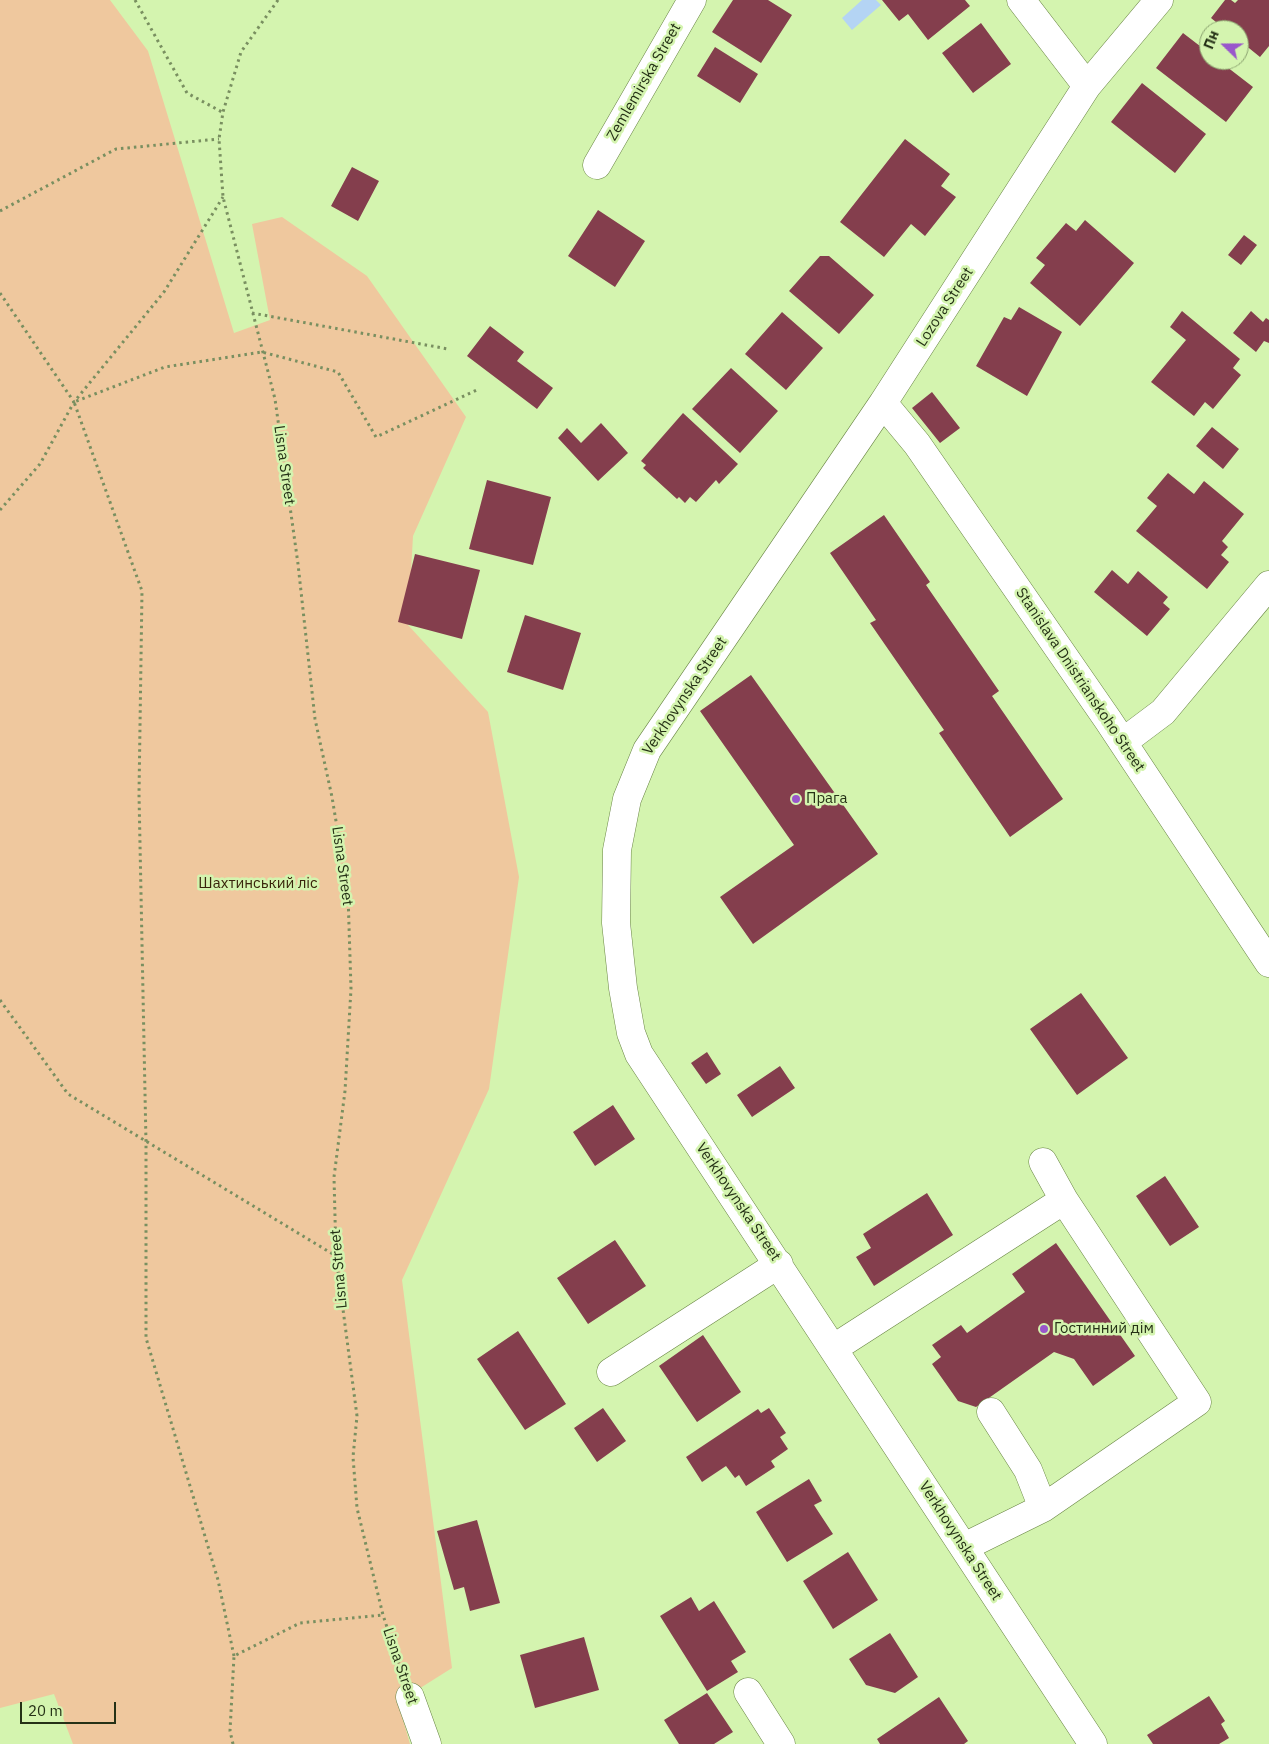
<!DOCTYPE html>
<html>
<head>
<meta charset="utf-8">
<style>
	body { margin:0 }
	#map { position:relative; width:1269px; height:1744px; overflow:hidden; background:#d4f4af; font-family:"IBM Plex Sans",sans-serif }
	canvas { display:block }
	.north { position:absolute; left:1199px; top:20px; width:50px; height:50px; box-sizing:border-box; background:#d4f4af; border:1px solid #8ea672; border-radius:50%; rotate:292deg; font-size:14px; font-weight:700; line-height:20px; text-align:center; color:#253116 }
	.north::after { content:''; display:block; margin:auto; width:18px; height:22px; background:#9956cb; clip-path:polygon(50% 0,100% 100%,50% 72%,0 100%) }
	.scale { position:absolute; left:20px; top:1702px; width:96px; height:22px; box-sizing:border-box; border:2px solid #253116; border-top:0; padding-left:6px; font-size:15px; line-height:18px; white-space:nowrap; color:#253116; -webkit-text-stroke:4px #d4f4af; paint-order:stroke }
</style>
</head>
<body>
<div id="map">
<canvas width="1269" height="1744"></canvas>
<div class="north">Пн</div>
<div class="scale">20 m</div>
</div>
<script>
const ctx = document.querySelector('canvas').getContext('2d');
ctx.lineJoin = 'round';
function fillPath(path, color) { ctx.fillStyle = color; ctx.fill(path, 'evenodd'); }
const shape = rows => new Path2D(rows.map(r => 'M' + r).join(''));
function strokePath(path, color, width, dash) { ctx.strokeStyle = color; ctx.lineWidth = width; ctx.lineCap = dash ? 'butt' : 'round'; ctx.setLineDash(dash || []); ctx.stroke(path); }
function label(font, color, halo, rows, align = 'center') {
  ctx.font = font + ' "IBM Plex Sans",sans-serif'; ctx.lineWidth = 5; ctx.setLineDash([]); ctx.textBaseline = 'middle'; ctx.strokeStyle = halo; ctx.fillStyle = color; for (const [text, x, y, turn = 0] of rows) {
    ctx.save(); ctx.translate(x, y); ctx.rotate((+turn || 0) * Math.PI / 180); ctx.textAlign = isNaN(turn) ? turn : align; if (halo) ctx.strokeText(text, 0, 0); ctx.fillText(text, 0, 0); ctx.restore();
  }
}
fillPath(shape([
	[0,0,110,0,148,51,234,333,270,320,252,224,282,217,367,276,466,417,413,536,408,625,488,712,519,877,489,1089,402,1280,452,1668,398,1702,410,1744,73,1744,54,1694,0,1708]
]), '#efc89e');
fillPath(shape([
	[862,0,876,0,881,5,852,30,842,18]
]), '#b4d4f4');
fillPath(shape([
	[733,0,768,0,792,15,761,63,712,32],
	[882,0,965,0,970,6,928,40,908,14,899,21],
	[1225,0,1231,0,1235,3,1238,0,1269,0,1269,46,1260,57,1239,40,1239,30,1226,30,1211,18],
	[981,23,1011,64,973,93,942,53],
	[1183,33,1209,53,1209,60,1218,60,1253,87,1226,122,1156,68],
	[715,47,758,74,740,103,697,76],
	[1142,83,1206,134,1175,173,1111,122],
	[905,139,950,174,941,186,956,197,925,236,911,224,884,257,840,222],
	[352,167,379,181,358,221,331,206],
	[598,210,645,241,615,287,568,256],
	[1085,220,1134,263,1080,326,1030,283,1045,265,1036,258,1066,223,1076,231],
	[1244,235,1257,245,1241,265,1228,255],
	[820,256,829,256,874,295,839,334,789,291],
	[1019,307,1062,332,1027,396,976,366,1004,317,1011,320],
	[1182,311,1240,359,1233,368,1241,375,1213,409,1205,402,1194,416,1151,382,1186,340,1170,327],
	[1251,311,1263,322,1266,318,1269,320,1269,343,1264,341,1256,352,1233,333],
	[782,312,823,348,786,390,745,354],
	[490,326,524,352,517,361,553,388,537,409,467,356],
	[731,368,778,411,740,453,692,409],
	[932,392,960,428,940,443,912,408],
	[683,413,738,464,719,484,716,480,696,502,690,497,685,503,679,497,677,499,643,468,646,465,641,461],
	[601,423,628,453,598,481,558,438,567,428,581,443],
	[1212,427,1239,449,1223,469,1196,446],
	[1168,473,1194,494,1204,481,1244,514,1222,541,1228,547,1221,555,1229,562,1207,589,1136,531,1157,506,1147,498],
	[487,480,551,497,533,565,469,549],
	[884,515,930,582,926,585,999,691,992,696,1063,799,1010,837,939,733,944,730,870,623,876,620,830,553],
	[415,554,480,570,462,639,398,622],
	[1112,570,1128,584,1138,571,1168,597,1163,603,1170,609,1147,636,1094,592],
	[525,615,581,633,563,690,507,672],
	[751,675,878,854,753,944,720,897,794,845,700,711],
	[1081,993,1128,1058,1077,1095,1030,1029],
	[707,1052,721,1074,706,1084,691,1063],
	[780,1066,795,1088,752,1117,737,1095],
	[613,1105,635,1139,595,1166,573,1132],
	[1165,1176,1199,1227,1170,1246,1136,1196],
	[927,1193,953,1235,874,1286,856,1257,871,1248,863,1234],
	[615,1240,646,1286,588,1324,557,1278],
	[1056,1243,1135,1356,1093,1386,1074,1359,1054,1352,976,1407,958,1401,932,1364,941,1357,932,1345,961,1325,967,1333,1025,1292,1012,1274],
	[518,1331,566,1404,525,1430,477,1359],
	[703,1335,741,1392,697,1422,659,1366],
	[603,1408,626,1441,597,1462,574,1428],
	[769,1408,786,1433,780,1437,788,1449,771,1461,775,1467,746,1486,739,1475,735,1478,726,1466,702,1482,686,1457,758,1409,761,1413],
	[809,1479,822,1501,814,1505,833,1534,787,1562,756,1512],
	[477,1520,500,1603,470,1611,464,1587,454,1590,437,1531],
	[848,1552,878,1600,833,1629,803,1581],
	[691,1597,699,1611,714,1601,746,1652,731,1661,738,1672,707,1691,660,1616],
	[890,1633,918,1677,895,1693,866,1685,849,1659],
	[584,1637,599,1690,535,1708,520,1655],
	[707,1693,733,1732,714,1744,679,1744,664,1720],
	[1209,1696,1225,1721,1221,1724,1229,1738,1219,1744,1153,1744,1147,1735],
	[939,1697,968,1741,964,1744,880,1744,877,1739]
]), '#843e4d');
const minor = shape([
	[1021,0,1087,86],
	[597,165,692,0],
	[883,403,917,444,1108,720,1269,963],
	[1123,742,1163,712,1269,585],
	[834,1348,1064,1200],
	[611,1372,779,1264],
	[991,1412,1028,1470,1043,1508],
	[964,1547,1043,1508,1197,1402,1064,1200,1043,1162],
	[748,1692,781,1744],
	[410,1697,427,1744],
	[1093,1744,639,1054,631,1033,623,988,616,923,617,850,627,799,647,750,883,403,1087,86,1159,0]
]);
strokePath(minor, '#688443', 29);
strokePath(shape([
	[135,0,187,93,222,112],
	[278,0,241,52,223,112,219,139,223,197,275,399,298,564,315,719,332,797,348,894,351,989,345,1091,334,1177,336,1256,357,1416,353,1457,357,1508,383,1615,401,1670],
	[0,211,116,149,219,139],
	[0,293,74,402],
	[252,313,448,349],
	[0,510,40,464,74,402,164,292,223,197],
	[0,1000,68,1094,336,1256],
	[234,1656,218,1580,146,1338,146,1143,139,794,142,591,74,402,165,367,262,352,338,372,376,437,479,389],
	[233,1744,230,1731,234,1656,300,1623,383,1615]
]), '#798f60', 3, [2.5, 4]);
strokePath(minor, '#fff', 28);
for (const [x, y, r, color] of [
	[796,799,5,"#9956cb"],
	[1044,1329,5,"#9956cb"]
]) { const dot = new Path2D(); dot.arc(x, y, r, 0, 2 * Math.PI); ctx.fillStyle = color; ctx.fill(dot); strokePath(dot, '#d4f4af', 2); }
label('15px', '#253116', '#d4f4af', [
	["Zemlemirska Street",644,82,-60],
	["Lozova Street",945,307,-57],
	["Lisna Street",284,465,82],
	["Stanislava Dnistrianskoho Street",1080,680,56],
	["Verkhovynska Street",685,696,-56],
	["Lisna Street",342,866,82],
	["Verkhovynska Street",738,1202,56],
	["Lisna Street",339,1269,-95],
	["Verkhovynska Street",960,1541,57],
	["Lisna Street",400,1666,71]
]);
label('15px', '#253116', '#d4f4af', [
	["Прага",806,799],
	["Гостинний дім",1054,1329]
], 'left');
label('15px', '#39240b', '#d4f4af', [
	["Шахтинський ліс",258,884]
]);
</script>
</body>
</html>
